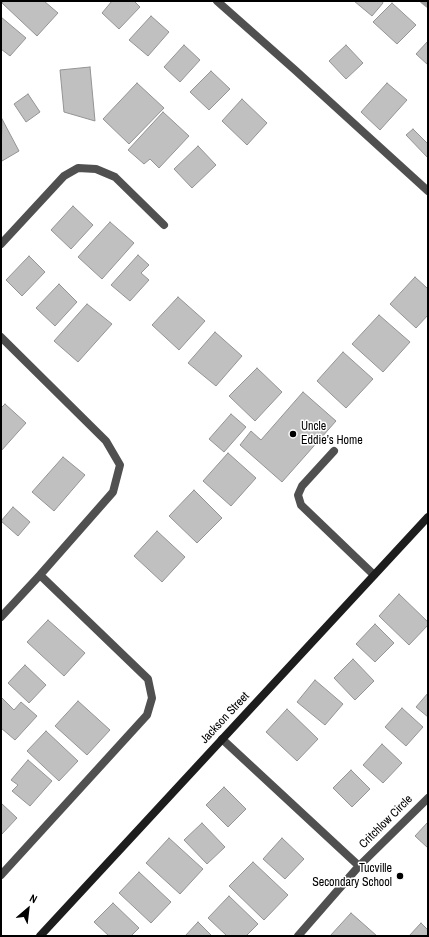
<!DOCTYPE html>
<html>
<head>
<meta charset="utf-8">
<style>
	body { margin:0 }
	#map { position:relative; width:429px; height:937px; overflow:hidden; background:#fff; font-family:"Archivo Narrow",sans-serif }
	canvas { display:block }
	.frame { position:absolute; inset:0; border:2px solid #000; pointer-events:none }
	.north { position:absolute; left:8px; top:889px; width:40px; height:40px; -webkit-text-stroke:3px #fff; paint-order:stroke; rotate:28deg; font-size:11px; font-weight:700; line-height:16px; text-align:center; color:#000 }
	.north::after { content:''; display:block; margin:auto; width:14px; height:18px; background:#000; clip-path:polygon(50% 0,100% 100%,50% 72%,0 100%) }
</style>
</head>
<body>
<div id="map">
<canvas width="429" height="937"></canvas>
<div class="frame"></div>
<div class="north">N</div>
</div>
<script>
const ctx = document.querySelector('canvas').getContext('2d');
ctx.lineJoin = 'round';
const shape = rows => new Path2D(rows.map(r => 'M' + r).join(''));
function strokePath(path, color, width, dash) { ctx.strokeStyle = color; ctx.lineWidth = width; ctx.lineCap = dash ? 'butt' : 'round'; ctx.setLineDash(dash || []); ctx.stroke(path); }
function fillPath(path, color) { ctx.fillStyle = color; ctx.fill(path, 'evenodd'); }
function label(font, color, halo, rows, align = 'center') {
  ctx.font = font + ' "Archivo Narrow",sans-serif'; ctx.lineWidth = 3; ctx.setLineDash([]); ctx.textBaseline = 'middle'; ctx.strokeStyle = halo; ctx.fillStyle = color; for (const [text, x, y, turn = 0] of rows) {
    ctx.save(); ctx.translate(x, y); ctx.rotate((+turn || 0) * Math.PI / 180); ctx.textAlign = isNaN(turn) ? turn : align; if (halo) ctx.strokeText(text, 0, 0); ctx.fillText(text, 0, 0); ctx.restore();
  }
}
strokePath(shape([
	[423,1,428,5]
]), '#9e9e9e', 6);
const building = shape([
	[4,1,44,1,58,13,37,36,2,3,4,1],
	[112,1,134,1,140,7,119,29,102,13,112,1],
	[354,1,382,1,383,3,372,16,354,1],
	[392,3,416,25,397,44,373,22,392,3],
	[151,16,169,32,148,56,129,40,151,16],
	[1,17,26,38,10,56,1,49,1,17],
	[428,41,428,65,416,54,428,41],
	[184,45,200,60,180,82,164,67,184,45],
	[346,45,363,63,346,79,329,61,346,45],
	[90,67,95,121,64,112,60,70,90,67],
	[211,71,230,89,209,110,190,92,211,71],
	[137,83,164,108,129,144,103,119,137,83],
	[387,83,407,100,380,130,361,112,387,83],
	[28,94,40,112,26,122,14,104,28,94],
	[242,99,267,123,247,145,222,121,242,99],
	[163,112,189,136,159,168,150,159,144,164,128,150,163,112],
	[2,119,19,151,2,161,1,160,2,119],
	[413,129,428,144,428,158,406,135,413,129],
	[198,146,216,165,192,188,174,169,198,146],
	[73,206,93,225,71,249,51,230,73,206],
	[110,222,134,243,102,279,78,257,110,222],
	[138,255,149,265,141,273,149,280,130,301,111,285,138,255],
	[29,256,45,272,22,296,6,280,29,256],
	[415,277,427,288,428,287,428,315,416,328,390,304,415,277],
	[59,284,77,302,55,326,36,308,59,284],
	[178,297,205,321,179,350,152,325,178,297],
	[87,304,112,324,78,362,54,341,87,304],
	[379,315,410,342,383,372,352,344,379,315],
	[215,332,242,356,216,386,188,363,215,332],
	[343,352,373,379,346,408,317,381,343,352],
	[257,368,282,392,255,421,229,396,257,368],
	[303,392,336,421,282,482,240,445,251,431,261,440,303,392],
	[5,404,26,423,1,451,1,408,5,404],
	[231,414,246,427,224,452,209,439,231,414],
	[228,453,256,478,231,506,203,481,228,453],
	[63,457,85,475,54,511,32,492,63,457],
	[194,490,222,518,197,543,169,516,194,490],
	[13,507,30,522,18,536,1,521,13,507],
	[157,531,185,557,162,582,134,556,157,531],
	[399,594,428,622,428,625,409,645,379,616,399,594],
	[48,620,85,653,64,676,27,642,48,620],
	[375,624,394,643,375,662,356,644,375,624],
	[353,659,374,681,355,700,334,678,353,659],
	[25,665,46,685,29,703,8,683,25,665],
	[315,680,343,704,325,725,297,702,315,680],
	[428,693,428,717,416,707,428,693],
	[1,697,14,710,21,702,37,716,15,740,1,728,1,697],
	[78,701,110,730,87,755,55,726,78,701],
	[402,708,423,727,406,746,385,727,402,708],
	[287,709,318,739,297,761,266,732,287,709],
	[46,731,78,761,59,781,27,751,46,731],
	[382,744,402,763,383,783,363,765,382,744],
	[28,760,52,781,30,806,12,791,18,785,11,780,28,760],
	[351,770,370,789,352,807,333,788,351,770],
	[224,787,246,809,228,827,206,805,224,787],
	[1,803,17,818,1,835,1,803],
	[428,822,428,848,415,836,428,822],
	[202,823,225,847,207,864,184,840,202,823],
	[169,838,203,869,180,894,146,863,169,838],
	[282,838,304,859,285,879,263,859,282,838],
	[253,862,288,895,264,920,229,886,253,862],
	[139,872,171,902,151,923,119,893,139,872],
	[229,896,258,924,246,936,227,936,208,918,229,896],
	[113,903,139,928,131,936,109,936,94,922,113,903],
	[351,913,377,936,330,936,351,913],
	[198,922,212,936,185,936,198,922],
	[421,923,428,930,428,936,409,936,421,923]
]);
fillPath(building, '#c0c0c0');
strokePath(building, '#949494', 1);
strokePath(shape([
	[334,451,302,486,298,495,301,505,374,575]
]), '#505050', 8);
strokePath(shape([
	[217,1,295,70,428,191],
	[1,244,64,176,78,168,96,169,115,177,164,225],
	[1,337,106,441,120,465,113,492,40,575,1,617],
	[222,739,359,866],
	[1,875,147,715,152,698,148,679,40,575],
	[298,936,359,866,428,798]
]), '#505050', 8);
strokePath(shape([
	[40,936,428,517]
]), '#1d1d1d', 8);
for (const [x, y, r, color] of [
	[293,434,4,"#000"],
	[400,876,4,"#000"]
]) { const dot = new Path2D(); dot.arc(x, y, r, 0, 2 * Math.PI); ctx.fillStyle = color; ctx.fill(dot); strokePath(dot, '#fff', 1.5); }
label('12px', '#000', '#fff', [
	["Uncle",301,427],
	["Eddie’s Home",301,441],
	["Tucville",392,869,"right"],
	["Secondary School",392,883,"right"]
], 'left');
label('12px', '#000', '#fff', [
	["Jackson Street",225,718,-47],
	["Critchlow Circle",386,822,-45]
]);
</script>
</body>
</html>
